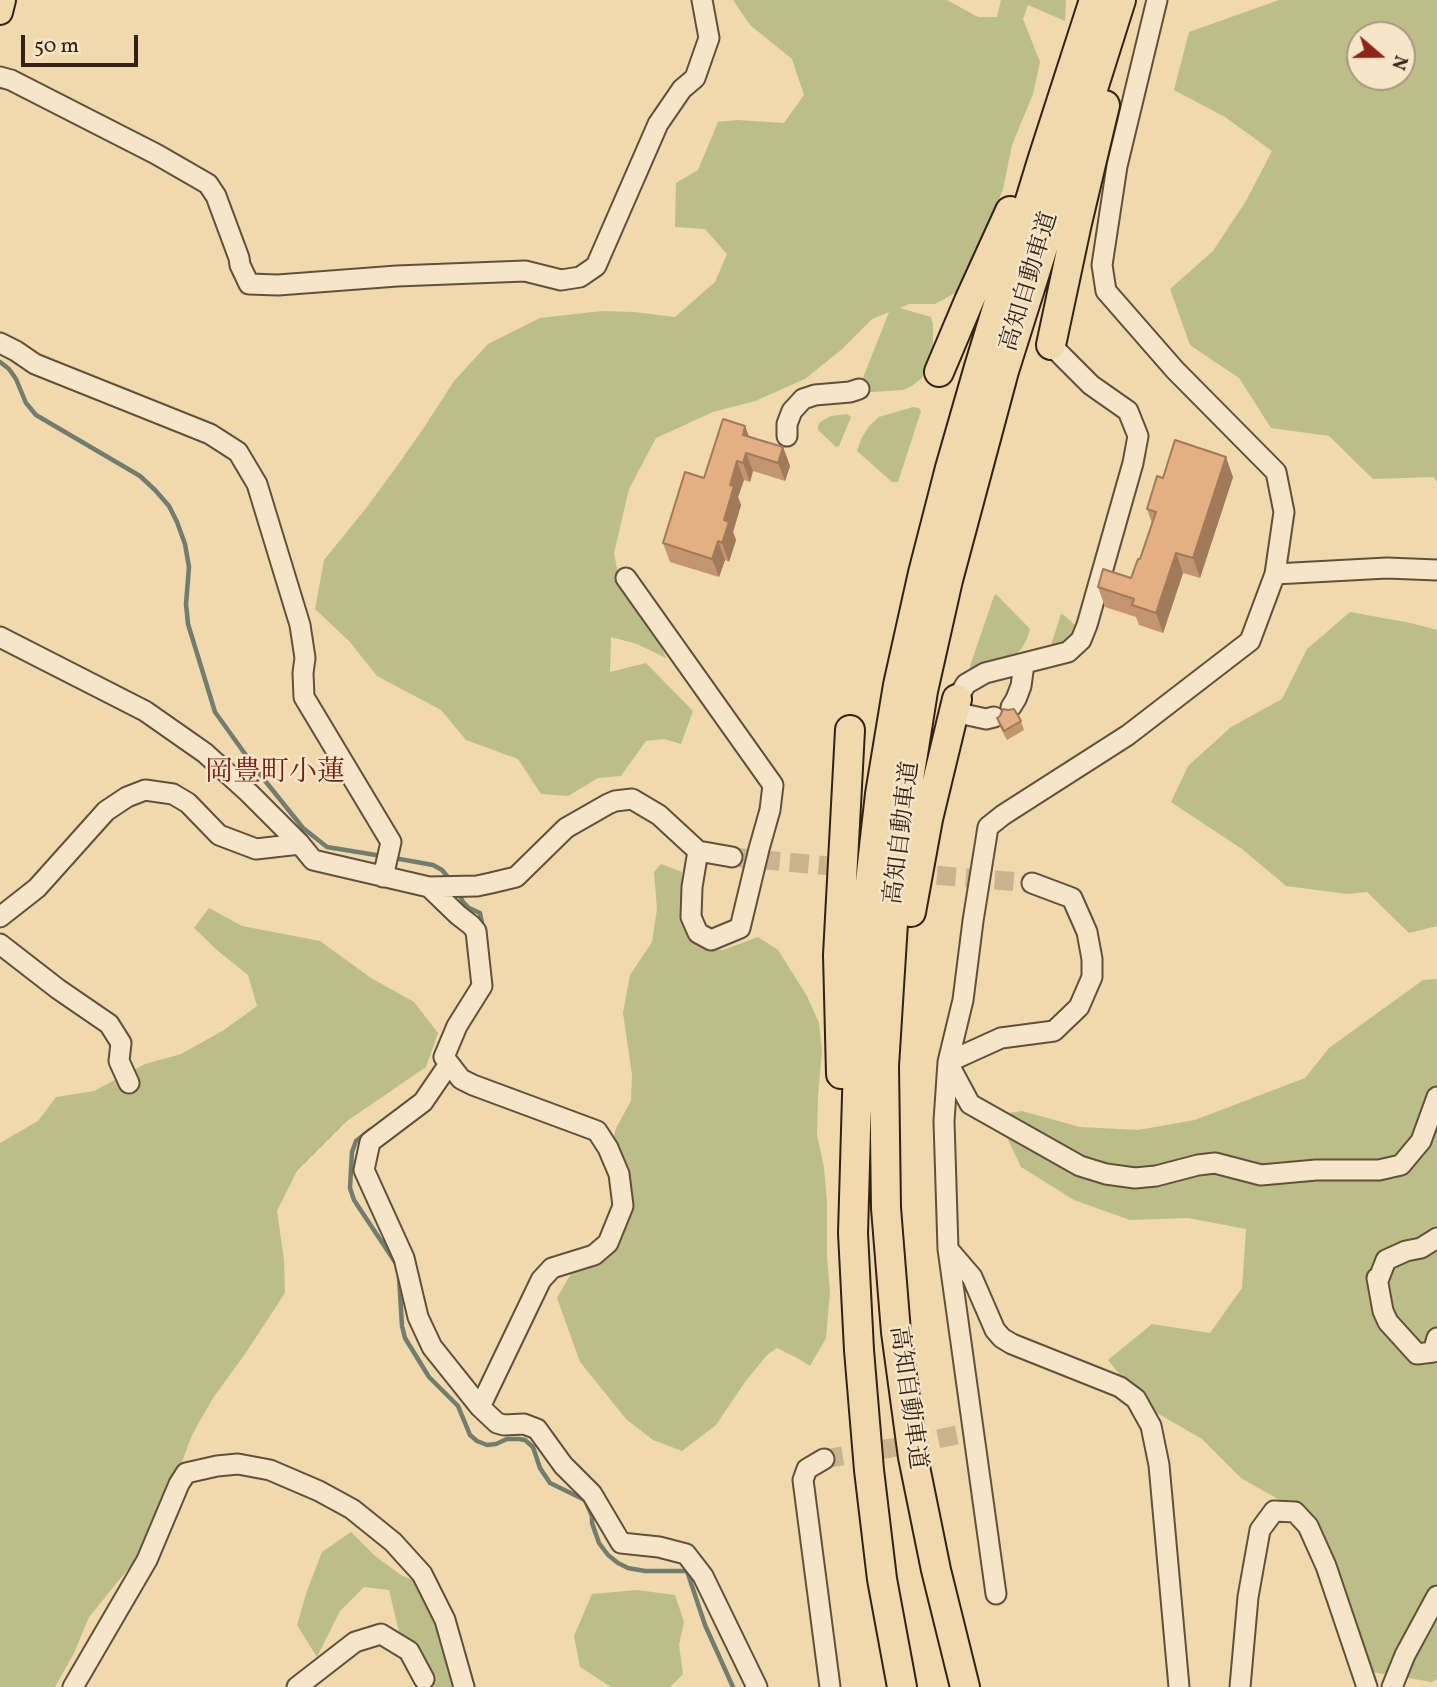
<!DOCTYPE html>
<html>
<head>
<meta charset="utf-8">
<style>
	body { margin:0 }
	#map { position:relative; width:1437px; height:1687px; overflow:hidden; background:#efd9ad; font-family:Vollkorn,serif }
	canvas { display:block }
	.north { position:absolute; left:1346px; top:21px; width:70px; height:70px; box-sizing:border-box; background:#f5e6ca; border:2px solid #a89882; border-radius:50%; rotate:110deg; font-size:19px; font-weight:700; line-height:28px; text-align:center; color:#342217 }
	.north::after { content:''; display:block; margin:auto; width:24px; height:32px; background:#8f2418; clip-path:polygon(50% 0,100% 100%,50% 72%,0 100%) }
	.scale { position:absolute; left:21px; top:35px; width:117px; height:32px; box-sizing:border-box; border:4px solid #342217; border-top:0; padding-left:9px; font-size:21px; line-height:24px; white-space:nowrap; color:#342217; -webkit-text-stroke:5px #f5e6ca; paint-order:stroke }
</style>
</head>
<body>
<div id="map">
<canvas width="1437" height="1687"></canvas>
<div class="north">N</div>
<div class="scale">50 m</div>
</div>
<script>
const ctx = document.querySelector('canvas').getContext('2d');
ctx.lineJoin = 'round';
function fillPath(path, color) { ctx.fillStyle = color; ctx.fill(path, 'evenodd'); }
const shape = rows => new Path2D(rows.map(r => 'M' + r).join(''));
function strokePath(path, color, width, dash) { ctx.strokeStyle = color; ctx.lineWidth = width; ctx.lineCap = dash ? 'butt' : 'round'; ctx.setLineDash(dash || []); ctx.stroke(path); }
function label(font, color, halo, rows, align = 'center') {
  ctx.font = font + ' Vollkorn,"Noto Serif JP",serif'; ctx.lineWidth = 5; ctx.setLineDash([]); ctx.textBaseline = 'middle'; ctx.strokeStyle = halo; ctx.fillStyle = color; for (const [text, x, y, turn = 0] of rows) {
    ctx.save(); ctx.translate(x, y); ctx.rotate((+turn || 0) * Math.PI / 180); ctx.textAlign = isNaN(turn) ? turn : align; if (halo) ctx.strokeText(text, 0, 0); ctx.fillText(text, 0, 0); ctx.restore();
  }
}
fillPath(shape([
	[733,0,947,0,978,17,997,17,1001,0,1066,0,1065,21,1028,5,1023,19,1040,62,1033,94,1012,145,1003,189,964,288,935,304,909,304,900,308,931,317,933,324,933,350,922,378,912,386,903,390,857,393,889,312,872,319,841,350,805,379,755,401,713,412,656,438,629,489,614,553,621,588,652,624,666,658,637,644,611,637,610,672,646,663,693,711,681,744,664,739,646,741,621,776,598,778,568,796,541,794,518,759,466,740,441,710,377,676,349,641,315,609,324,560,367,507,397,466,425,426,454,381,488,344,540,318,602,311,634,312,675,317,715,282,727,254,705,229,675,227,676,183,698,170,718,122,737,120,784,123,804,95,792,59,750,25],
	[1279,0,1437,0,1437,482,1433,477,1373,479,1329,436,1271,428,1239,378,1190,345,1170,289,1213,251,1246,201,1272,151,1225,117,1174,90,1189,32],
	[1360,35,1402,35,1402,77,1360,77],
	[913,407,919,408,921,411,898,482,892,482,857,451,861,439,869,426,879,417],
	[847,414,851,417,839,446,836,447,818,430,818,426,820,422,831,416],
	[996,594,1030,629,1027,639,1022,648,1012,658,971,671,970,666,994,596],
	[1350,612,1411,623,1437,630,1437,926,1409,933,1367,892,1347,894,1286,886,1242,849,1171,802,1188,766,1231,727,1282,699,1307,649],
	[1061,614,1064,615,1078,628,1068,641,1053,646,1051,645],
	[661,864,682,872,682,924,695,941,712,949,723,950,758,937,778,950,807,996,819,1023,822,1051,818,1095,817,1135,824,1167,827,1203,827,1257,830,1291,826,1338,810,1366,799,1359,777,1348,767,1355,745,1382,716,1425,682,1451,653,1440,626,1419,580,1362,557,1298,569,1277,611,1229,621,1196,606,1166,616,1128,631,1101,632,1075,623,1013,630,975,652,942,657,909,654,872],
	[209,908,242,926,320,941,371,978,414,1002,438,1033,426,1067,347,1121,297,1171,277,1211,284,1260,285,1293,245,1354,213,1398,192,1435,179,1470,133,1563,89,1617,74,1653,55,1687,0,1687,0,1143,38,1121,56,1097,94,1091,145,1064,181,1054,224,1030,257,1006,248,975,218,951,194,928],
	[1437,979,1437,1679,1432,1682,1372,1672,1295,1509,1241,1478,1202,1439,1145,1406,1108,1360,1152,1324,1210,1333,1242,1288,1246,1229,1188,1218,1130,1220,1074,1200,1021,1167,996,1115,1022,1111,1080,1127,1138,1130,1195,1120,1305,1078,1329,1048,1423,980],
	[351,1532,375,1556,401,1575,426,1586,445,1608,463,1644,476,1687,434,1687,423,1655,399,1632,389,1590,364,1587,340,1611,317,1657,297,1625,307,1591,322,1552],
	[637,1590,675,1595,684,1622,679,1645,683,1674,670,1687,611,1687,580,1667,574,1636,592,1594]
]), '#bcbe88');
strokePath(shape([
	[0,362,9,369,16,379,26,403,36,415,140,476,155,490,169,506,177,522,185,544,189,567,186,604,188,624,215,712,258,772,303,828,327,847,382,856],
	[394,858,433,865,442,870,452,882],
	[458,892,463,902,469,908,480,913,483,928],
	[370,1130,356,1141,352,1152,350,1188,354,1200,397,1265],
	[399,1276,402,1326,405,1338,429,1377,458,1406,470,1435,477,1441,487,1445,496,1444,507,1439,519,1439,525,1440,533,1447,540,1468,550,1483,585,1500,592,1516,592,1523,599,1543,608,1555,618,1563,628,1568,645,1571,687,1571,705,1625,733,1687]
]), '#717d6f', 4.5);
strokePath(shape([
	[732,857,853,868],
	[908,873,1032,883],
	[824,1459,897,1447,967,1433]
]), '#cab48f', 19, [19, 10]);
const minor = shape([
	[0,77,11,80,156,154,208,184,216,196,239,258,240,265,249,284,278,285,397,276,525,271,561,280,580,277,596,266,658,124,682,89,695,78,709,38,702,0],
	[0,343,16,351,35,364,210,434,238,452,257,484,300,625,305,658,303,673,304,697,391,842,383,877],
	[787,436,787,424,792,411,803,399,815,395,850,392,859,389],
	[1275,574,1387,568,1437,570],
	[626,578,773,785,770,810,759,849,740,928,711,940,698,933,691,917,692,887,698,851],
	[0,637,145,711,205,753,249,793,300,844,313,860,429,887,477,886,491,883,516,877,566,828,608,804,615,801,632,799,659,815,698,851,732,857],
	[957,699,966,684,985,673,1068,652,1081,640,1087,625,1133,463,1138,436,1128,411,1091,385,1051,345],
	[1011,707,1016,699,1021,686,1024,664],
	[954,712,986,719,994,717],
	[429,887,458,915,471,925,476,931,482,986,457,1026,444,1057,461,1079,473,1085,597,1131,608,1148,619,1174,623,1206,608,1243,594,1255,552,1268,541,1280,480,1407],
	[0,917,37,888,106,811,127,797,145,790,173,794,188,803,219,835,256,849,300,844],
	[0,944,58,989,109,1024,121,1043,119,1061,129,1083],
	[948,1062,1001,1038,1054,1031,1079,1007,1092,977,1092,959,1087,932,1072,898,1032,883],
	[948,1063,970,1104,1080,1166,1106,1174,1135,1178,1156,1176,1198,1165,1215,1163,1261,1175,1316,1170,1379,1170,1401,1165,1421,1141,1437,1097],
	[449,1064,423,1102,370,1142,364,1170,404,1258,418,1317,432,1347,480,1407,497,1423,504,1425,524,1424,537,1429,563,1465,592,1494,621,1543,659,1547,686,1554,703,1576,757,1687],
	[1437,1238,1421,1248,1406,1251,1386,1260,1379,1278,1377,1278,1383,1311,1388,1322,1417,1354,1433,1352,1437,1338],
	[948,1249,972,1277,995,1330,1002,1338,1012,1344,1120,1387,1136,1399,1151,1426,1159,1465,1179,1687],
	[824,1459,807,1469,803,1480,830,1687],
	[996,1594,948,1249,944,1121,948,1062,963,1000,973,921,988,827,1003,815,1128,735,1250,641,1275,574,1284,512,1276,472,1175,370,1106,291,1102,265,1117,166,1157,0],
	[73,1687,147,1560,179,1484,186,1473,217,1466,238,1464,270,1470,319,1491,352,1509,393,1542,422,1574,445,1620,464,1687],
	[297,1687,355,1642,381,1634,409,1651,424,1679],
	[1240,1687,1248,1597,1260,1530,1274,1511,1295,1512,1308,1526,1326,1566,1367,1687],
	[1392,1687,1405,1655,1437,1596]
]);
const major = shape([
	[0,12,3,0]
]);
const highway = shape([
	[1051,345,1077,223,1105,105],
	[939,372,969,301,1010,211],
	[911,912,928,819,957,699],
	[841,1074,838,955,850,730],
	[902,1687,882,1579,869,1470,859,1350,853,1233,858,1062,866,917,880,794,898,685,923,573,950,468,979,367,1042,161,1094,0],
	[965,1687,936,1570,913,1457,896,1332,886,1208,884,1066,893,923,906,798,923,691,948,580,1004,371,1121,0]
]);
strokePath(minor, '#63503c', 23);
strokePath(major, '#342217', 28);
strokePath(highway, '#342217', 32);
strokePath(minor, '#f5e6ca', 19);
strokePath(major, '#efd9ad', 24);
strokePath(highway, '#efd9ad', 28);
fillPath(shape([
	[745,426,749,437,783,447,790,466,785,481,753,471,750,482,744,480,738,497,741,505,733,532,736,540,729,562,725,560,719,577,670,562,663,543,704,478],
	[1233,477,1200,578,1183,573,1163,633,1139,625,1136,617,1105,607,1098,587,1131,578,1140,559,1152,523,1147,509,1163,478],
	[997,718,1021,721,1024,730,1007,740,1000,727]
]), '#c49670');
fillPath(shape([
	[745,426,752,445,743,435],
	[783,447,790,466,785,481,778,463],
	[746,453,753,471,750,482,743,463],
	[1226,457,1233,477,1200,578,1193,558],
	[737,461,744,480,738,497,741,505,733,532,736,540,729,562,722,543,724,520,730,485],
	[718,541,725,560,719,577,712,559],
	[1176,553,1183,573,1163,633,1156,613]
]), '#a07a5b');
const building = shape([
	[723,419,745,426,743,435,783,447,778,463,746,453,743,463,737,461,730,485,734,486,724,520,729,522,722,543,718,541,712,559,663,543,685,472,704,478,723,419],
	[1175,440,1226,457,1193,558,1176,553,1156,613,1132,605,1134,599,1098,587,1103,569,1131,578,1138,559,1140,559,1156,512,1147,509,1157,476,1163,478,1175,440],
	[1003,709,1008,710,1014,709,1021,721,1004,731,997,718,1000,716,1003,709]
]);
fillPath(building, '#e4af82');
strokePath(building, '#a07a5b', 2);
label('24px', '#342217', '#f5e6ca', [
	["高知自動車道",1031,282,-73],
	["高知自動車道",904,833,-83],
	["高知自動車道",906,1398,82]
]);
label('28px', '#7a1f14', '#f5e6ca', [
	["岡豊町小蓮",275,775]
]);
</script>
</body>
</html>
